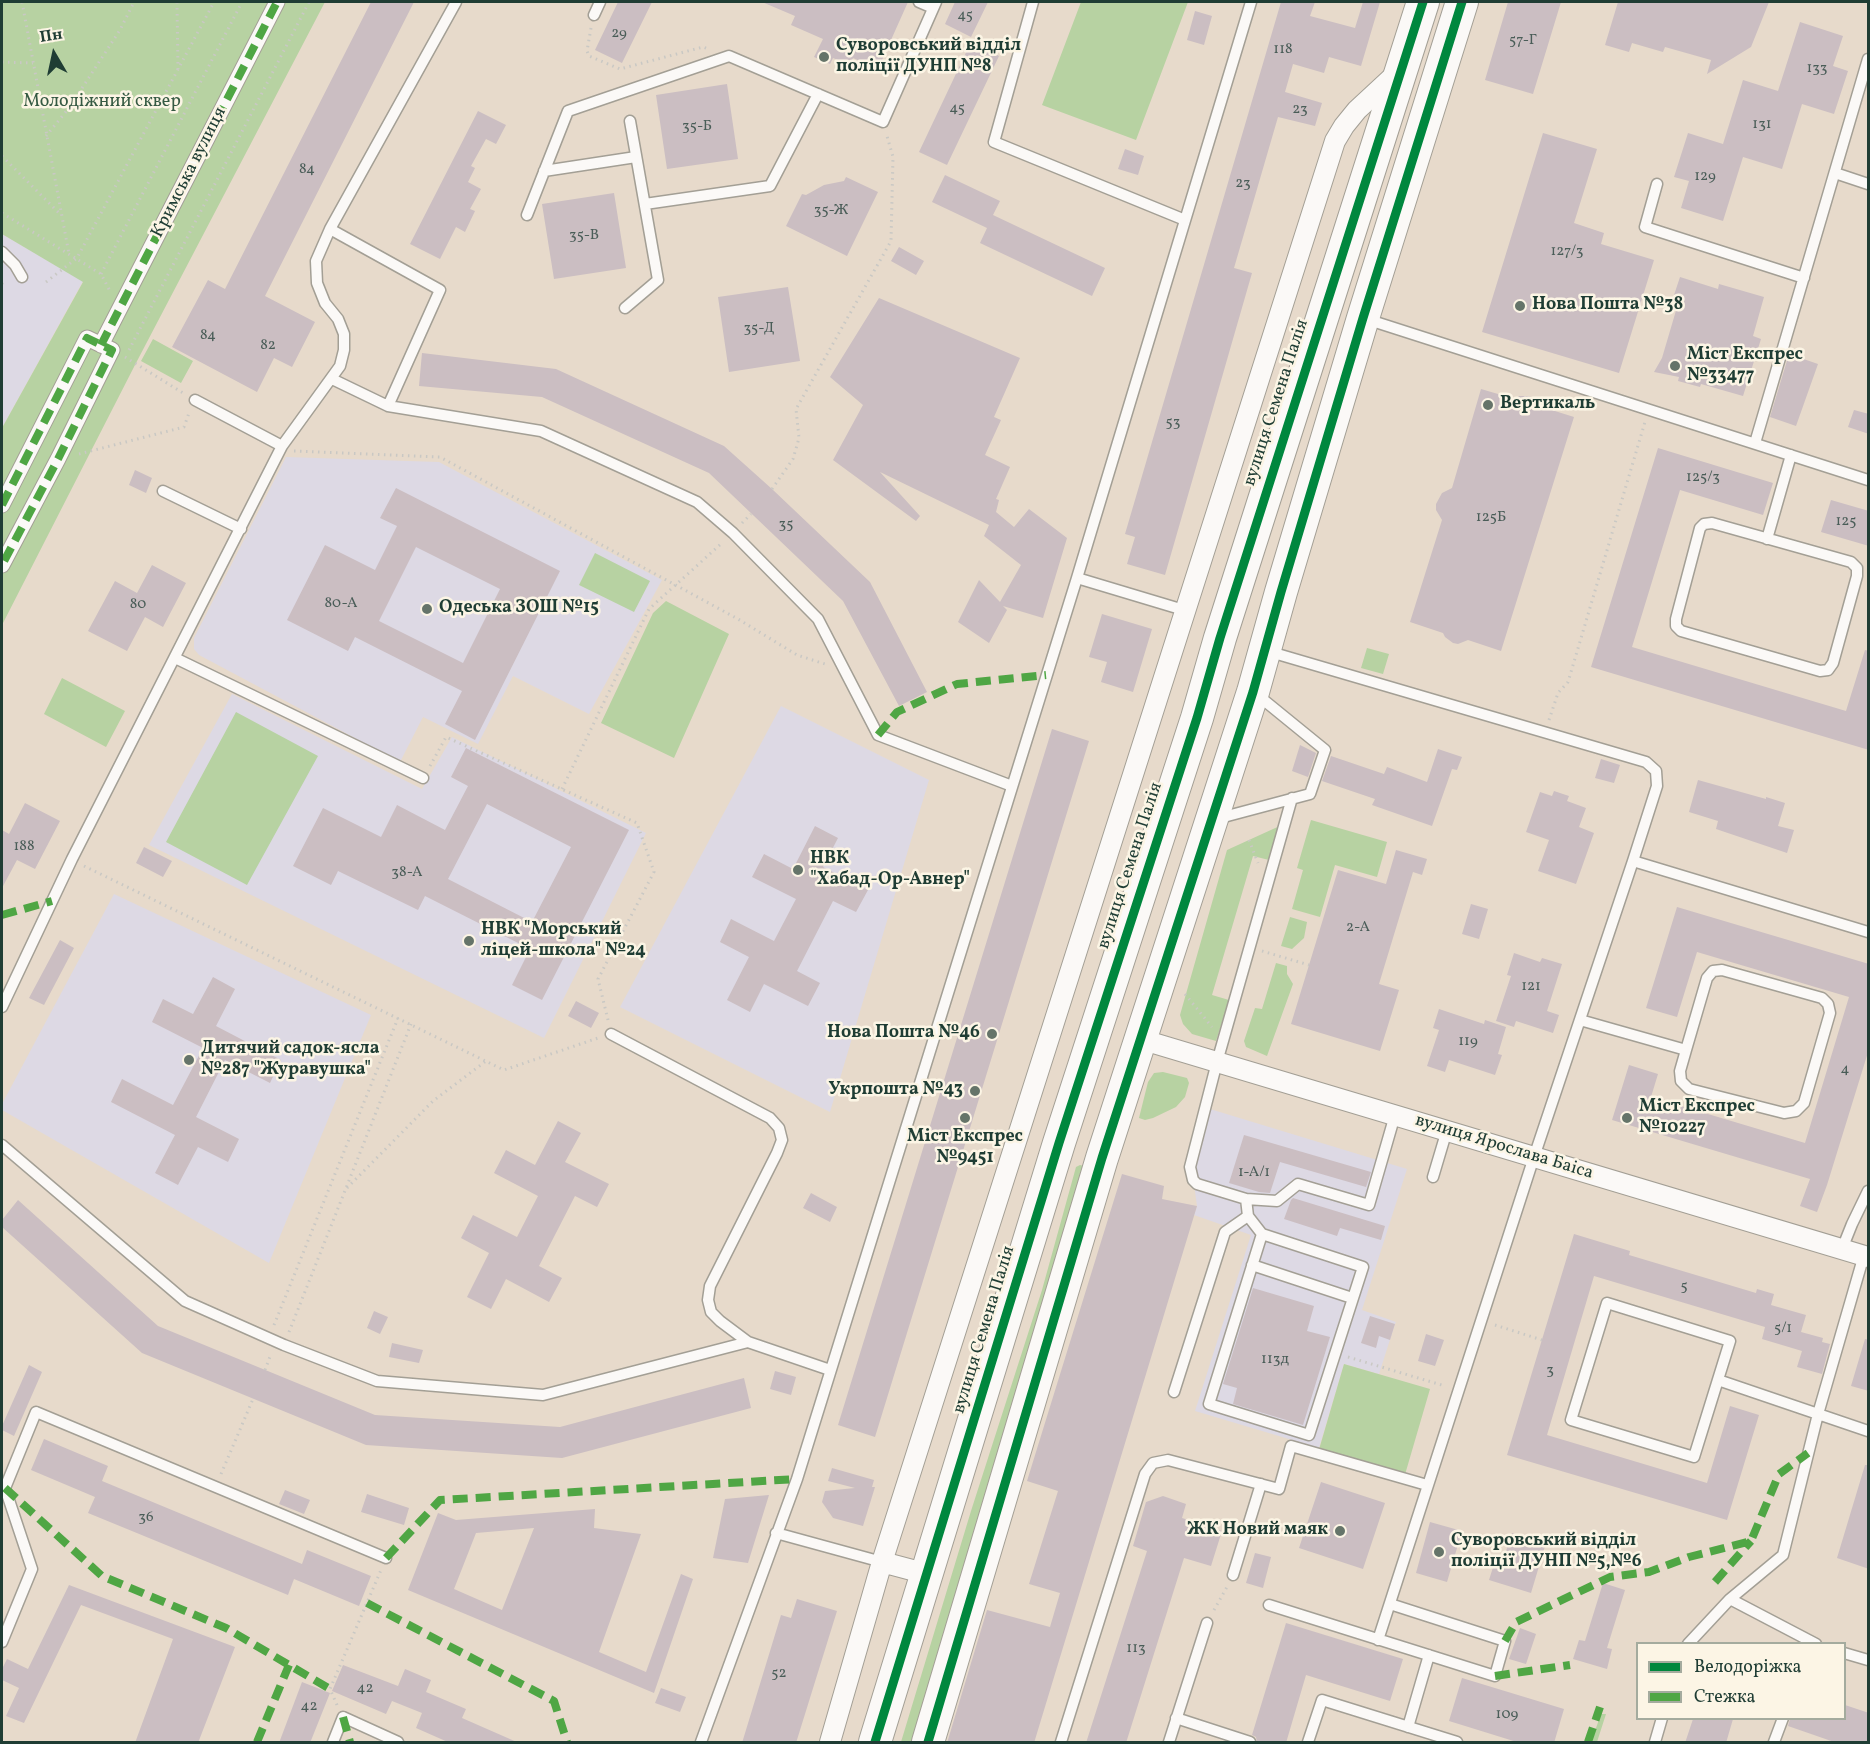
<!DOCTYPE html>
<html>
<head>
<meta charset="utf-8">
<style>
	body { margin:0 }
	#map { position:relative; width:1870px; height:1744px; overflow:hidden; background:#e7dacb; font-family:Vollkorn,serif }
	canvas { display:block }
	.frame { position:absolute; inset:0; border:3px solid #1f3d34; pointer-events:none }
	.legend { position:absolute; left:1636px; top:1642px; width:210px; height:78px; box-sizing:border-box; background:#fcf5e5; border:2px solid #a4ab9e; margin:0; padding:8px 10px; list-style:none; font-size:18px; color:#1f3d34 }
	.legend li { display:flex; align-items:center; gap:12px; height:30px }
	.legend b { width:30px; border:2px solid #a4ab9e }
	.north { position:absolute; left:24px; top:24px; width:60px; height:60px; -webkit-text-stroke:4px #fcf5e5; paint-order:stroke; rotate:351deg; font-size:16px; font-weight:700; line-height:24px; text-align:center; color:#1f3d34 }
	.north::after { content:''; display:block; margin:auto; width:21px; height:27px; background:#1f3d34; clip-path:polygon(50% 0,100% 100%,50% 72%,0 100%) }
</style>
</head>
<body>
<div id="map">
<canvas width="1870" height="1744"></canvas>
<div class="frame"></div>
<ul class="legend">
<li><b style="height:8px;background:#00873e"></b>Велодоріжка</li>
<li><b style="height:8px;background:#4fa644"></b>Стежка</li>
</ul>
<div class="north">Пн</div>
</div>
<script>
const ctx = document.querySelector('canvas').getContext('2d');
ctx.lineJoin = 'round';
function fillPath(path, color) { ctx.fillStyle = color; ctx.fill(path, 'evenodd'); }
const shape = rows => new Path2D(rows.map(r => 'M' + r).join(''));
function strokePath(path, color, width, dash) { ctx.strokeStyle = color; ctx.lineWidth = width; ctx.lineCap = dash ? 'butt' : 'round'; ctx.setLineDash(dash || []); ctx.stroke(path); }
function label(font, color, halo, rows, align = 'center') {
  ctx.font = font + ' Vollkorn,serif'; ctx.lineWidth = 5; ctx.setLineDash([]); ctx.textBaseline = 'middle'; ctx.strokeStyle = halo; ctx.fillStyle = color; for (const [text, x, y, turn = 0] of rows) {
    ctx.save(); ctx.translate(x, y); ctx.rotate((+turn || 0) * Math.PI / 180); ctx.textAlign = isNaN(turn) ? turn : align; if (halo) ctx.strokeText(text, 0, 0); ctx.fillText(text, 0, 0); ctx.restore();
  }
}
fillPath(shape([
	[2,234,83,281,2,428],
	[286,457,439,462,662,580,589,714,513,676,478,744,423,717,400,762,199,655,194,649,194,638],
	[232,694,422,789,452,737,646,833,544,1038,149,845],
	[781,706,929,780,830,1112,620,1007],
	[114,894,371,1015,269,1263,2,1110,2,1104],
	[1210,1109,1407,1169,1362,1310,1396,1322,1395,1324,1379,1374,1344,1364,1319,1448,1195,1411,1251,1235,1194,1215,1197,1206,1193,1177]
]), '#ddd9e4');
fillPath(shape([
	[2,2,325,2,136,363,2,625,2,428,83,282,2,234],
	[1081,2,1188,2,1136,140,1042,105],
	[153,339,193,361,181,383,141,361],
	[595,553,650,581,634,612,579,585],
	[666,601,729,634,674,758,601,723,653,613],
	[1367,648,1389,654,1383,674,1361,668],
	[62,678,125,711,106,747,44,714],
	[236,712,318,756,247,885,166,842],
	[1311,820,1387,842,1377,877,1335,865,1320,917,1292,909,1303,870,1297,868],
	[1284,824,1277,862,1253,856,1212,995,1229,1000,1216,1041,1192,1034,1183,1024,1180,1015,1227,850],
	[1290,917,1307,922,1304,938,1292,949,1281,946],
	[1276,963,1287,966,1287,974,1293,984,1267,1056,1246,1047,1244,1041,1255,1008,1262,1009],
	[1163,1072,1187,1078,1189,1083,1185,1097,1176,1107,1153,1118,1145,1120,1139,1118,1148,1082,1154,1073],
	[1080,1165,1084,1166,913,1742,901,1742,971,1511,1042,1290,1076,1167],
	[1344,1364,1430,1389,1404,1478,1318,1453],
	[1601,1714,1606,1714,1597,1742,1591,1742]
]), '#b7d2a2');
fillPath(shape([
	[371,2,414,2,265,296,315,322,292,367,274,358,257,392,172,347,208,280,225,289],
	[618,2,652,2,622,63,595,50],
	[762,2,908,2,878,69,853,58,850,65,833,58,830,64,814,57,823,39,791,25,795,16],
	[955,2,988,2,971,37,945,24],
	[1281,2,1315,2,1310,16,1355,28,1363,2,1380,2,1361,66,1329,57,1324,73,1293,64,1285,92,1322,103,1315,126,1278,117,1234,268,1252,273,1165,575,1127,564,1135,537,1125,534],
	[1508,2,1561,2,1533,94,1485,80],
	[1618,2,1769,2,1751,47,1707,74,1711,60,1665,47,1663,52,1632,43,1629,52,1605,45],
	[1195,11,1212,16,1204,45,1187,40],
	[1800,22,1843,36,1833,66,1848,71,1834,114,1802,104,1782,169,1743,157,1723,221,1681,208,1689,181,1674,177,1688,133,1723,144,1743,80,1778,91],
	[971,42,999,56,947,165,919,152],
	[727,84,738,159,667,169,656,95],
	[478,111,506,125,496,144,486,139,471,166,475,168,468,182,481,189,470,209,475,211,465,232,456,227,440,259,410,244],
	[1543,133,1597,149,1574,223,1604,233,1601,244,1654,260,1619,373,1482,332],
	[1125,149,1144,156,1138,175,1118,169],
	[945,175,1000,201,993,215,1105,268,1092,296,980,243,987,228,932,202],
	[846,177,878,192,847,256,786,226,802,194,806,195,824,185,844,181],
	[614,193,626,268,554,279,542,204],
	[899,247,924,261,916,275,891,261],
	[1680,277,1718,289,1719,284,1764,297,1753,336,1761,339,1743,396,1701,384,1700,387,1678,381,1679,377,1654,372,1662,358,1680,297,1674,295],
	[788,287,800,361,729,372,718,297],
	[879,298,1020,358,994,417,1001,420,985,455,1010,467,996,499,999,500,996,512,1014,527,1029,509,1067,538,1043,618,1003,606,1007,610,989,643,958,622,979,580,1000,602,1021,565,984,536,989,525,880,472,920,516,916,521,833,460,863,405,830,377],
	[422,353,556,369,724,446,772,489,870,582,927,692,899,706,843,601,709,473,542,397,419,386],
	[1789,354,1818,364,1796,426,1770,417],
	[1481,389,1515,399,1519,396,1529,396,1533,398,1539,406,1574,417,1501,651,1468,640,1458,644,1453,643,1445,637,1443,633,1410,622,1442,520,1436,510,1436,504,1442,493,1452,488],
	[1854,410,1869,414,1869,434,1848,427],
	[1658,448,1773,483,1763,515,1680,490,1632,647,1846,711,1865,650,1869,651,1869,750,1591,667],
	[135,470,152,478,146,493,129,485],
	[396,488,560,571,475,740,445,724,462,691,355,637,348,651,287,620,325,545,375,570,397,526,380,518],
	[416,547,500,589,463,663,379,621],
	[1831,500,1869,511,1869,546,1821,532],
	[152,565,186,583,163,627,145,617,127,651,88,631,115,581,137,593],
	[1102,614,1152,629,1133,692,1101,682,1107,662,1089,657],
	[1052,729,1089,741,875,1437,838,1425],
	[1300,745,1316,753,1308,777,1292,771],
	[466,748,629,830,542,1000,512,985,530,949,425,896,418,910,338,871,331,885,293,866,323,808,381,837,397,805,445,830,468,786,451,777],
	[487,804,571,847,532,922,448,879],
	[1438,749,1462,757,1457,770,1452,769,1432,826,1372,805,1375,799,1322,781,1331,756,1384,774,1387,767,1427,782],
	[1601,759,1620,765,1614,783,1595,778],
	[1698,780,1766,799,1766,797,1785,803,1778,826,1794,830,1787,853,1716,829,1718,821,1689,812],
	[1554,791,1569,796,1567,801,1586,808,1579,827,1594,833,1576,884,1538,871,1549,840,1526,832,1540,792,1552,796],
	[25,803,60,821,35,869,17,860,2,888,2,830,9,834],
	[815,826,838,838,823,867,868,890,856,912,833,901,797,971,820,983,808,1006,764,984,750,1012,727,1000,749,957,720,942,731,919,774,941,796,899,752,877,764,854,793,869],
	[144,847,172,861,163,877,136,863],
	[1396,850,1427,859,1422,875,1413,872,1379,984,1399,990,1380,1051,1291,1024,1338,870,1386,884],
	[1471,904,1488,909,1479,939,1462,934],
	[1677,907,1869,964,1869,1049,1827,1185,1817,1212,1800,1206,1810,1179,1612,1120,1629,1065,1658,1074,1651,1097,1805,1143,1849,997,1697,952,1677,1017,1646,1008],
	[60,940,74,948,44,1005,29,998],
	[1514,953,1540,962,1542,958,1562,964,1547,1011,1559,1015,1553,1033,1516,1021,1514,1027,1496,1021,1511,976,1507,975],
	[213,977,235,989,216,1026,281,1060,270,1083,225,1060,196,1117,239,1139,228,1162,198,1147,178,1185,155,1173,175,1135,111,1102,122,1079,173,1105,203,1048,152,1022,163,999,193,1014],
	[576,1001,599,1013,591,1028,568,1016],
	[1439,1009,1484,1024,1485,1020,1506,1027,1498,1054,1502,1055,1495,1075,1449,1060,1445,1072,1427,1066,1439,1030,1433,1028],
	[558,1121,581,1133,565,1162,609,1184,597,1207,575,1196,539,1266,562,1278,549,1302,506,1279,491,1309,467,1297,489,1253,461,1238,473,1215,517,1237,538,1196,494,1173,506,1150,535,1165],
	[1244,1135,1371,1172,1366,1187,1280,1162,1270,1193,1259,1192,1229,1183],
	[1122,1174,1164,1186,1162,1199,1197,1206,1034,1743,947,1743,987,1610,1050,1627,1060,1593,1029,1584,1058,1491,1027,1481],
	[811,1193,837,1207,830,1222,803,1208],
	[1293,1198,1385,1226,1381,1240,1340,1228,1337,1236,1284,1219,1291,1200],
	[18,1200,158,1326,375,1415,560,1427,744,1378,751,1408,562,1458,366,1445,142,1353,2,1227,2,1220],
	[1574,1234,1630,1251,1629,1255,1756,1293,1757,1289,1774,1294,1771,1305,1806,1315,1801,1332,1823,1338,1822,1342,1830,1344,1822,1374,1797,1367,1802,1351,1762,1339,1765,1327,1594,1276,1547,1435,1707,1483,1730,1406,1759,1415,1727,1520,1507,1455],
	[1253,1288,1314,1306,1307,1331,1330,1337,1303,1425,1233,1404,1237,1388,1223,1384],
	[374,1311,388,1317,380,1334,367,1328],
	[1370,1316,1395,1324,1390,1340,1379,1336,1376,1348,1361,1343],
	[1426,1334,1444,1340,1435,1366,1418,1361],
	[1865,1339,1869,1340,1869,1391,1851,1386],
	[392,1343,423,1350,419,1363,389,1357],
	[29,1365,42,1372,14,1436,2,1430,2,1426],
	[775,1371,796,1377,791,1395,770,1389],
	[44,1439,108,1466,102,1481,302,1564,307,1550,371,1576,359,1606,294,1579,288,1595,88,1513,95,1497,31,1470],
	[1865,1465,1869,1465,1869,1569,1837,1558],
	[832,1468,874,1480,872,1487,875,1487,863,1526,833,1518,822,1502,825,1491,855,1488,828,1481],
	[1321,1482,1385,1503,1363,1569,1299,1548],
	[285,1490,310,1500,304,1514,279,1504],
	[367,1494,409,1508,404,1525,361,1512],
	[769,1495,748,1563,713,1558,725,1499],
	[1163,1496,1186,1504,1182,1518,1222,1531,1211,1566,1184,1558,1126,1743,1086,1743,1147,1551,1133,1546,1146,1502],
	[595,1509,594,1528,641,1534,599,1652,646,1672,681,1574,693,1579,654,1693,408,1590,438,1513,456,1520],
	[534,1528,502,1610,454,1589,476,1533],
	[1430,1522,1462,1531,1447,1582,1416,1573],
	[1512,1533,1546,1543,1531,1593,1489,1580,1495,1561,1502,1563],
	[1255,1553,1271,1557,1263,1588,1246,1583],
	[1603,1583,1625,1590,1607,1648,1612,1649,1607,1669,1573,1659,1579,1640,1585,1641],
	[69,1585,235,1647,198,1743,135,1743,173,1639,81,1605,24,1723,6,1716,19,1688,2,1680,2,1669,7,1659,28,1669],
	[797,1599,837,1611,796,1743,742,1743,781,1615,791,1618],
	[1286,1623,1403,1659,1390,1701,1306,1675,1286,1743,1257,1743,1256,1737,1252,1735],
	[1520,1628,1536,1634,1526,1664,1509,1659],
	[343,1665,398,1686,405,1669,431,1680,426,1692,466,1709,462,1718,519,1743,450,1743,416,1728,422,1713,392,1701,386,1714,332,1691],
	[1462,1678,1564,1709,1554,1743,1520,1743,1449,1721],
	[302,1682,330,1693,310,1743,279,1743],
	[661,1688,686,1697,680,1712,655,1703],
	[1845,1705,1869,1713,1869,1743,1837,1743,1788,1726,1790,1719,1845,1719],
	[1693,1719,1733,1719,1726,1743,1685,1743]
]), '#cbbec2');
const service = shape([
	[919,2,933,8],
	[1033,2,994,142,1185,220],
	[594,15,600,2],
	[544,171,636,157],
	[1835,173,1868,184],
	[1657,184,1645,227,1804,278],
	[645,204,770,186,818,94],
	[527,215,568,111,729,56,883,122,936,2],
	[330,229,440,290,388,406],
	[2,252,15,265,22,277],
	[625,308,658,280,630,121],
	[1366,319,1868,480],
	[332,379,388,406,541,431,697,502,733,533,818,619,878,735,1012,786],
	[195,400,282,446],
	[1755,443,1868,59],
	[163,491,241,529],
	[1712,523,1851,562,1857,568,1857,576,1833,663,1828,670,1820,671,1681,631,1676,626,1676,619,1700,528,1704,524,1712,523],
	[1767,539,1791,455],
	[1077,578,1187,611],
	[1267,651,1646,762,1656,771,1657,786,1633,861,1534,1157,1378,1640],
	[175,658,423,778],
	[1216,819,1310,794,1325,750,1255,693],
	[1633,861,1868,932],
	[1722,970,1822,998,1828,1004,1830,1013,1804,1103,1796,1111,1784,1113,1689,1089,1681,1081,1680,1071,1686,1050,1707,978,1713,971,1722,970],
	[2,1007,72,859,282,446,340,366,344,350,344,334,338,319,325,303,317,283,316,261,330,229,456,2],
	[1580,1020,1686,1050],
	[611,1034,770,1118,779,1128,782,1140,777,1153,710,1286,708,1300,711,1312,720,1321,748,1342],
	[2,1145,185,1301,284,1345,377,1381,543,1395,748,1342,830,1370],
	[1433,1177,1447,1130],
	[1246,1199,1277,1201,1298,1184,1369,1205,1395,1115],
	[1262,1234,1209,1404,1309,1435,1363,1267,1262,1234,1248,1216,1246,1199,1197,1184,1193,1180,1190,1167,1217,1062,1292,798],
	[1842,1249,1852,1224,1868,1191],
	[1252,1265,1352,1298],
	[1607,1303,1730,1341,1694,1457,1571,1420,1607,1303],
	[1718,1380,1868,1431],
	[1174,1392,1225,1232,1248,1216],
	[776,1533,882,1562],
	[1233,1575,1261,1484],
	[1730,1599,1816,1644],
	[1269,1605,1495,1676,1505,1641,1390,1604],
	[2,1642,32,1569,5,1488,36,1412,386,1558],
	[1688,1644,1730,1599,1783,1555,1818,1414,1864,1255],
	[1844,1653,1868,1660],
	[1176,1718,1250,1742],
	[1408,1727,1429,1655],
	[333,1742,343,1717,398,1742],
	[701,1742,797,1479,1077,578,1251,2],
	[1061,1742,1145,1474,1153,1463,1168,1460,1279,1489,1291,1446,1427,1485],
	[1169,1742,1207,1623],
	[1308,1742,1322,1700,1457,1742],
	[1655,1742,1662,1718],
	[1774,1742,1783,1718]
]);
const pedestrian = shape([
	[101,345,277,2],
	[2,505,87,338,112,350,58,459,2,565]
]);
const minor = shape([
	[1140,1039,1868,1257],
	[882,1562,927,1574],
	[830,1742,882,1562,1335,141,1344,126,1357,110,1398,72]
]);
const primary = shape([
	[875,1742,1059,1143,1197,718,1220,638,1423,2],
	[928,1742,1102,1158,1253,692,1281,592,1363,318,1462,2]
]);
strokePath(service, '#a39f95', 13);
strokePath(pedestrian, '#a39f95', 17);
strokePath(minor, '#a39f95', 22);
strokePath(primary, '#a39f95', 34);
strokePath(shape([
	[22,2,69,254],
	[177,2,178,69],
	[591,28,587,51,589,56,620,69,703,47,708,49],
	[2,62,33,63],
	[46,136,69,108,120,30,134,2],
	[2,156,60,214],
	[2,213,101,274,110,291],
	[101,274,242,2],
	[46,282,77,258,214,2],
	[2,284,3,281],
	[129,350,309,2],
	[125,357,183,393],
	[294,451,440,457,738,619,797,655,825,664],
	[79,454,184,427,189,413],
	[772,489,793,459,799,438,796,409,891,241,893,157,887,136],
	[742,523,751,514],
	[1549,720,1558,693,1568,682,1645,422],
	[430,766,446,737,637,823,654,872,598,979,608,1020],
	[562,789,649,609,722,543],
	[1249,840,1258,863],
	[84,866,504,1070,598,1038],
	[1262,951,1309,965],
	[1185,994,1212,1027],
	[347,1188,433,1101,486,1061],
	[274,1325,398,1018],
	[1495,1325,1542,1340],
	[289,1332,411,1024],
	[1348,1357,1445,1386],
	[265,1370,271,1354],
	[221,1474,253,1399],
	[1214,1610,1227,1587],
	[337,1705,330,1689,381,1570]
]), '#c9c8c4', 3, [1.5, 4.5]);
strokePath(service, '#fbf9f7', 10);
strokePath(pedestrian, '#fbf9f7', 15);
strokePath(minor, '#fbf9f7', 20);
strokePath(primary, '#fbf9f7', 32);
strokePath(shape([
	[101,345,277,2],
	[2,505,87,338,112,350,58,459,2,565],
	[878,735,897,712,957,684,1046,675],
	[2,915,52,901],
	[5,1488,102,1576,226,1628,330,1689],
	[386,1558,440,1500,797,1479],
	[1715,1582,1751,1541],
	[367,1603,554,1701,567,1742],
	[1505,1641,1516,1622,1610,1577,1649,1572,1689,1557,1751,1541,1779,1474,1808,1453],
	[1495,1676,1570,1665],
	[343,1717,350,1742],
	[257,1742,289,1665],
	[1588,1742,1600,1707]
]), '#4fa644', 8, [15, 8]);
strokePath(shape([
	[875,1742,1059,1143,1197,718,1220,638,1423,2],
	[928,1742,1102,1158,1253,692,1281,592,1363,318,1462,2]
]), '#00873e', 9);
for (const [x, y, r, color] of [
	[824,57,6,"#657469"],
	[1520,306,6,"#657469"],
	[1675,366,6,"#657469"],
	[1488,405,6,"#657469"],
	[427,609,6,"#657469"],
	[798,870,6,"#657469"],
	[469,941,6,"#657469"],
	[992,1034,6,"#657469"],
	[189,1060,6,"#657469"],
	[975,1091,6,"#657469"],
	[965,1118,6,"#657469"],
	[1627,1118,6,"#657469"],
	[1340,1531,6,"#657469"],
	[1439,1552,6,"#657469"]
]) { const dot = new Path2D(); dot.arc(x, y, r, 0, 2 * Math.PI); ctx.fillStyle = color; ctx.fill(dot); strokePath(dot, '#fcf5e5', 2); }
label('15px', '#4a5d58', null, [
	["45",965,16],
	["29",619,34],
	["57-Г",1523,41],
	["118",1283,50],
	["133",1817,69],
	["45",957,109],
	["23",1300,110],
	["131",1762,125],
	["35-Б",697,127],
	["84",307,170],
	["129",1705,177],
	["23",1243,184],
	["35-Ж",831,211],
	["35-В",584,236],
	["127/3",1567,252],
	["35-Д",759,329],
	["84",208,336],
	["82",268,346],
	["53",1173,423],
	["125/3",1703,478],
	["125Б",1491,518],
	["125",1846,522],
	["35",786,525],
	["80-А",341,604],
	["80",138,605],
	["188",24,847],
	["38-А",407,873],
	["2-А",1358,928],
	["121",1531,987],
	["119",1468,1042],
	["4",1845,1070],
	["1-А/1",1254,1173],
	["5",1684,1287],
	["5/1",1783,1329],
	["113д",1275,1360],
	["3",1550,1371],
	["36",146,1518],
	["113",1136,1649],
	["52",779,1674],
	["42",365,1689],
	["42",309,1707],
	["109",1507,1715]
]);
label('bold 18px', '#1f3d34', '#fcf5e5', [
	["Суворовський відділ",836,47],
	["поліції ДУНП №8",836,68],
	["Нова Пошта №38",1532,306],
	["Міст Експрес",1687,356],
	["№33477",1687,377],
	["Вертикаль",1500,405],
	["Одеська ЗОШ №15",439,609],
	["НВК",810,860],
	["\"Хабад-Ор-Авнер\"",810,881],
	["НВК \"Морський",481,931],
	["ліцей-школа\" №24",481,952],
	["Нова Пошта №46",980,1034,"right"],
	["Дитячий садок-ясла",201,1050],
	["№287 \"Журавушка\"",201,1071],
	["Укрпошта №43",963,1091,"right"],
	["Міст Експрес",1639,1108],
	["№10227",1639,1129],
	["Міст Експрес",965,1138,"center"],
	["№9451",965,1159,"center"],
	["ЖК Новий маяк",1328,1531,"right"],
	["Суворовський відділ",1451,1542],
	["поліції ДУНП №5,№6",1451,1563]
], 'left');
label('18px', '#365a43', '#fcf5e5', [
	["Молодіжний сквер",102,103]
]);
label('18px', '#1f3d34', '#fcf5e5', [
	["Кримська вулиця",190,173,-63],
	["вулиця Семена Палія",1277,403,-72],
	["вулиця Семена Палія",1131,866,-72],
	["вулиця Ярослава Баіса",1504,1148,17],
	["вулиця Семена Палія",985,1330,-73]
]);
</script>
</body>
</html>
